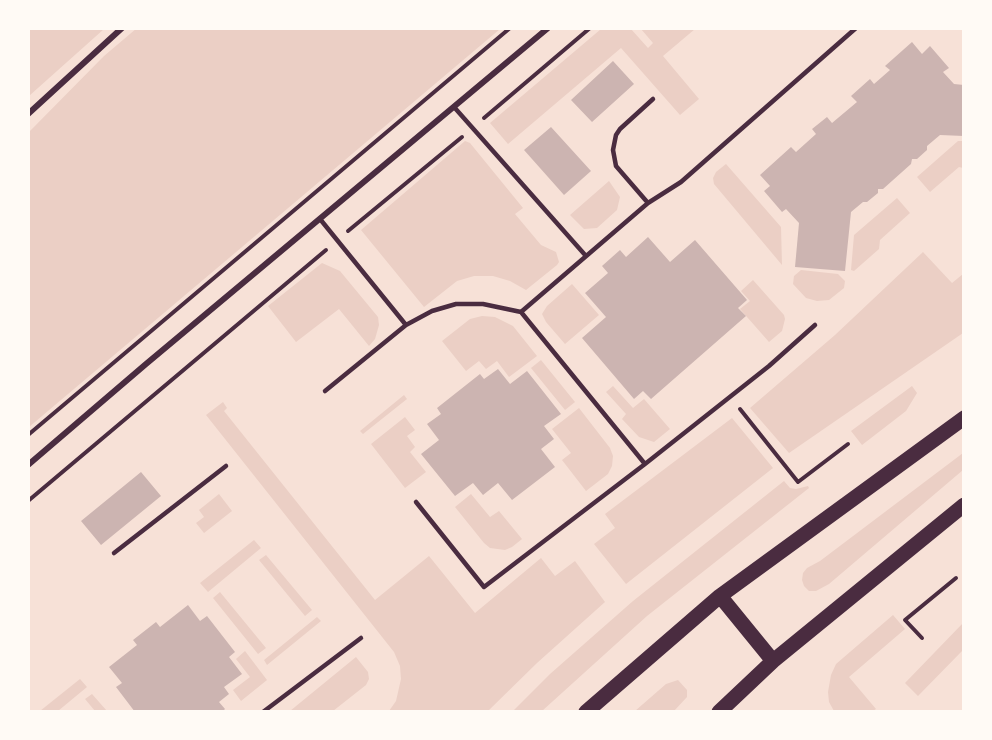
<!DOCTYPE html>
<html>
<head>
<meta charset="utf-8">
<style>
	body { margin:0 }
	#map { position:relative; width:992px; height:740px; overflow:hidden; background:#f7e1d7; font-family:Jost,sans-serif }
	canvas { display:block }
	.frame { position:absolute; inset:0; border:30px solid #fffaf5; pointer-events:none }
</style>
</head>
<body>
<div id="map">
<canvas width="992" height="740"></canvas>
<div class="frame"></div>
</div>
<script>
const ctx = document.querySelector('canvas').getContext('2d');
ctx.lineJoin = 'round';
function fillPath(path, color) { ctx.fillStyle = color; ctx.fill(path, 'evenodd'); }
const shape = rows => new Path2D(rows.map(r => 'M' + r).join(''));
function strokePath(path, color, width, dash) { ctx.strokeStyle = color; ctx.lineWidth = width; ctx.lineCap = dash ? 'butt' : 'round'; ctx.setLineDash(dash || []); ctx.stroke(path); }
fillPath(shape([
	[29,28,104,28,104,29,29,96],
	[137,28,500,29,29,427,29,132,104,56],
	[601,29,631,29,648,48,653,43,641,29,695,29,663,56,699,99,680,115,621,48,508,144,490,123],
	[465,141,470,143,523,208,515,214,541,245,556,252,559,262,557,265,526,290,510,281,493,276,474,276,457,281,424,307,361,230],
	[958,141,963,141,963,168,959,167,930,192,917,177],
	[726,164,781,227,782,265,714,184,713,178,716,172],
	[609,181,620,197,617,210,597,228,584,229,570,215],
	[897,198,910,213,880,240,879,249,854,271,851,270,854,235],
	[923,252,952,283,963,274,963,333,789,453,750,408,835,335],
	[322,263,340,271,378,317,379,325,375,339,369,346,339,309,296,342,268,306],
	[801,270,838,274,845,281,844,288,829,300,817,301,806,298,793,284,794,276],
	[753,280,784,315,785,319,782,331,769,342,740,309,750,301,741,291],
	[572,284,599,315,565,344,546,322,542,314,547,306],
	[482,316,495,317,513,326,537,356,509,377,497,361,486,369,479,361,466,371,442,341,470,319],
	[541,360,575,402,565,410,531,368],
	[613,386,633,408,644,399,670,429,654,442,639,437,622,419,626,414,606,392],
	[912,386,917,393,906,411,862,445,851,431],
	[404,395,407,399,363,434,360,431],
	[223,402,227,408,224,411,375,600,429,556,475,613,541,558,555,576,575,561,605,602,537,663,488,711,389,711,396,701,401,679,400,666,394,652,206,415],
	[579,408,610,448,613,456,612,466,608,474,586,491,562,460,571,453,552,429],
	[405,417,415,430,407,436,415,447,410,452,426,472,405,488,371,444],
	[732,418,773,468,626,584,594,544,615,528,605,514],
	[963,453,963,470,829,584,816,591,809,591,804,586,802,580,803,573,807,568,820,561],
	[784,481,790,488,796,489,808,486,809,488,647,616,542,711,513,711,550,674,633,601],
	[219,494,232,511,204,533,196,523,204,517,199,510],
	[471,494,490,517,499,511,522,539,512,547,505,550,490,548,484,543,455,507],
	[254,540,261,548,208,592,200,583],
	[266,555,312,610,305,616,259,560],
	[220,592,266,648,258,654,213,598],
	[893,615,905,629,849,677,876,709,873,711,834,711,829,702,828,692,831,675,836,664],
	[317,617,321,621,267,665,264,660],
	[963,623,963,650,918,696,905,683],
	[245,651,267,680,241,701,233,690,250,677,236,659],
	[356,657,368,672,369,679,366,685,333,711,290,711],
	[80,679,87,687,58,711,40,711],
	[678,680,687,690,687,697,674,711,635,711,666,684],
	[92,694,107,711,95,711,85,699]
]), '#ebcfc5');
fillPath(shape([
	[912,42,922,54,930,46,949,68,943,72,954,84,964,85,964,136,940,135,927,146,927,150,917,159,912,159,911,164,883,189,878,189,878,193,867,202,863,202,851,212,845,271,795,267,799,223,786,209,782,212,764,191,770,186,760,175,791,147,796,152,816,134,812,129,827,117,832,123,857,102,851,96,870,79,874,84,890,70,885,66],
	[613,61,634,84,592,122,571,100],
	[551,127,591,171,564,195,524,150],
	[648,237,670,262,695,240,747,300,738,308,746,316,651,399,643,391,634,399,582,338,606,317,585,293,608,273,602,266,620,250,626,257],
	[498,369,510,384,527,371,561,414,544,426,554,439,541,449,555,467,512,500,498,483,483,495,473,483,455,496,421,454,439,440,427,424,441,414,437,408,480,374,484,379],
	[141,472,161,496,101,545,81,521],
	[188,605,200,621,207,616,235,652,229,657,242,674,224,687,229,694,219,702,225,709,222,712,135,712,116,687,122,683,109,667,137,645,133,640,156,622,160,627]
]), '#ccb4b1');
strokePath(shape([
	[484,118,590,28],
	[348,231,462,137],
	[740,409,798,482,848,444],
	[28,435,510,28],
	[28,501,326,250],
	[922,638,905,620,956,578]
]), '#4a2c40', 4);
strokePath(shape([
	[454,107,586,256],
	[648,203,616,166,613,150,616,135,620,129,653,99],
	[320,219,406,325],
	[325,391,406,325,432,311,456,304,483,304,521,312],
	[645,464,521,312,648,203,681,182,856,28],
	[416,502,484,587,645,464,769,366,815,325],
	[114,553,226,466],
	[263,712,361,638]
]), '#4a2c40', 4.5);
strokePath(shape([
	[28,114,122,28],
	[28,465,146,364,548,28]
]), '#4a2c40', 6);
strokePath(shape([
	[720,596,773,661],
	[586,712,720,596,964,418],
	[719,712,773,661,964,505]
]), '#4a2c40', 15);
</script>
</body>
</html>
